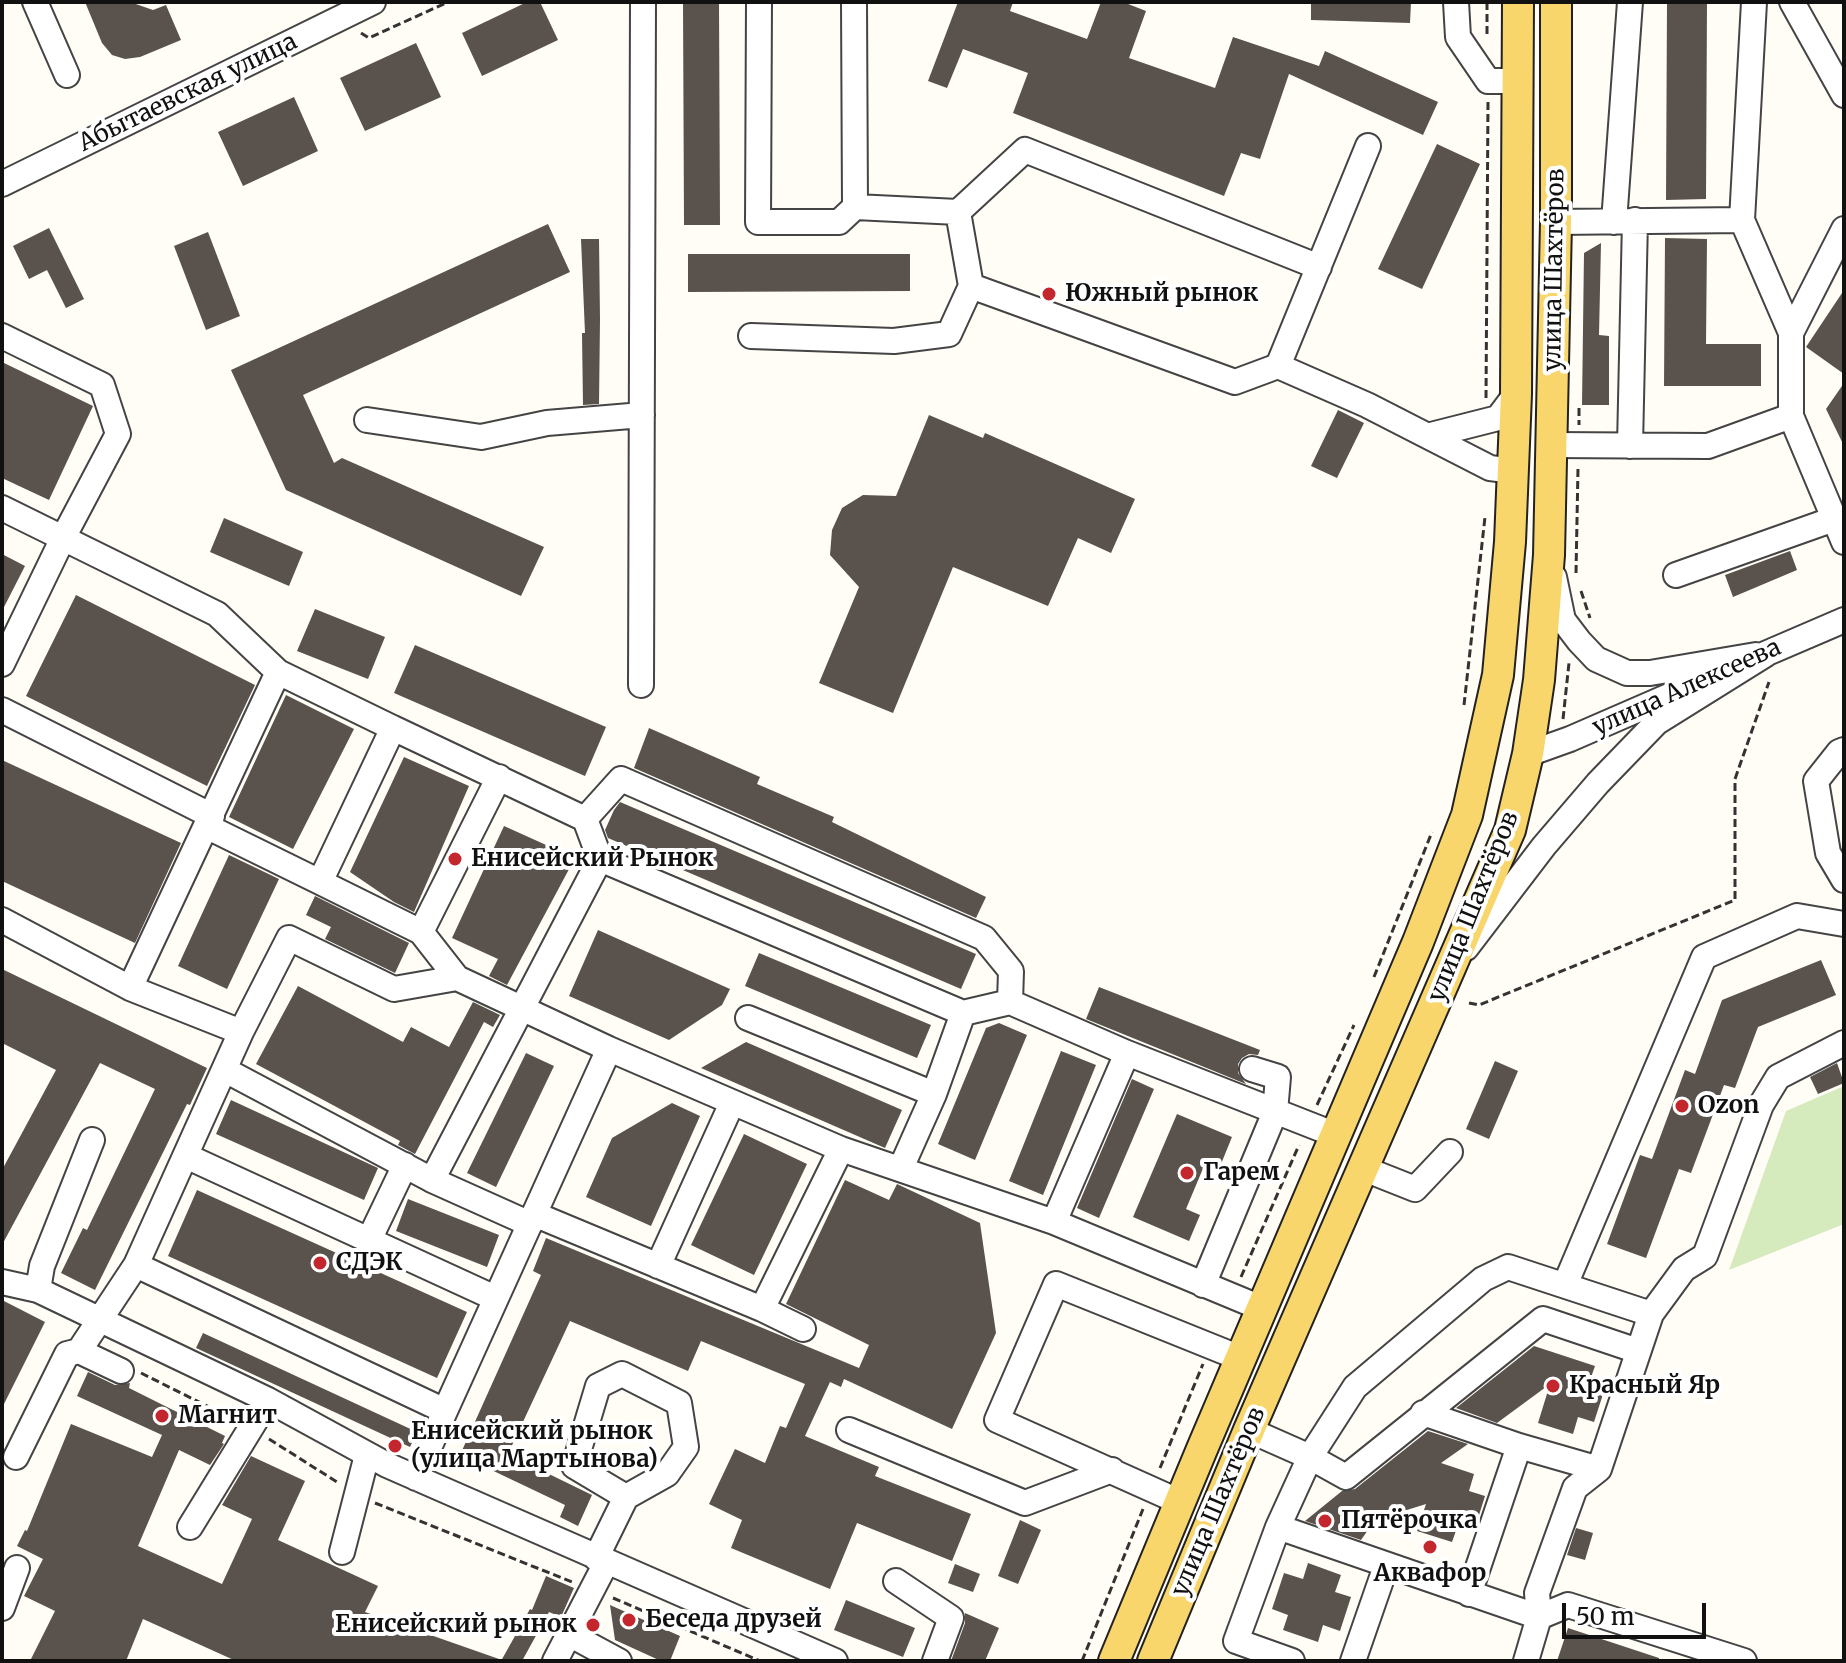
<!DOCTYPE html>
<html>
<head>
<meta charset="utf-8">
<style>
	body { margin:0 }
	#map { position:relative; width:1846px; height:1663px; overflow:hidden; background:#fffdf5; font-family:Merriweather,serif }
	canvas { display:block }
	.frame { position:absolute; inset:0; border:4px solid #111; pointer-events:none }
	.scale { position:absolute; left:1562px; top:1603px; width:144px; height:36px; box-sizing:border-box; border:4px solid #111; border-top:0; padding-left:10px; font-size:24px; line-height:28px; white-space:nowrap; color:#111; -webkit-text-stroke:6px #fff; paint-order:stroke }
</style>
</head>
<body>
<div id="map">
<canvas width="1846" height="1663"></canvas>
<div class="frame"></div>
<div class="scale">50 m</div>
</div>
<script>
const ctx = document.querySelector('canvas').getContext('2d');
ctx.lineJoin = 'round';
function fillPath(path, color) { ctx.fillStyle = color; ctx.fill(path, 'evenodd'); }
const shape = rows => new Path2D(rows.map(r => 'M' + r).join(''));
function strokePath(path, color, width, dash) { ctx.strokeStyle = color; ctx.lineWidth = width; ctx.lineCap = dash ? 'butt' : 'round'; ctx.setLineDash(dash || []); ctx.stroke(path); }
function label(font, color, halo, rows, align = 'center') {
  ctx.font = font + ' Merriweather,serif'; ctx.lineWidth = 8; ctx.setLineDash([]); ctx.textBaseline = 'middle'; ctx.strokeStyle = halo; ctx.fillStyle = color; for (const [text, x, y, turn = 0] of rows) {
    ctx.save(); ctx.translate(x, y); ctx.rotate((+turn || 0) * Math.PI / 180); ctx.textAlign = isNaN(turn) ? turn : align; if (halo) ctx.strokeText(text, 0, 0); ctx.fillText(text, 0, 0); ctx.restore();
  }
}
fillPath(shape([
	[1844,1086,1844,1224,1729,1270,1786,1111]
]), '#d5ebbd');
fillPath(shape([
	[85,2,130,2,153,10,166,5,181,40,140,57,125,59,112,55,102,43],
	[527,2,540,2,558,40,482,76,462,33],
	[683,2,719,2,720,225,684,225],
	[958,2,1013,2,1010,11,1087,39,1101,2,1123,2,1146,11,1129,58,1215,88,1233,37,1319,66,1325,51,1438,102,1423,135,1289,74,1260,159,1241,153,1224,196,1013,113,1028,73,963,49,947,88,928,81],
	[1311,2,1411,2,1410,23,1311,20],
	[1667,2,1707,2,1706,199,1666,200],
	[416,43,441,97,365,131,340,78],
	[294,97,318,151,243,186,218,132],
	[1437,144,1480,164,1422,289,1378,269],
	[548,224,570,272,303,395,334,463,342,458,544,547,521,596,286,490,231,370],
	[49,228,84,299,66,308,47,270,29,279,13,246],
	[208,232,240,316,206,330,174,246],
	[1665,238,1707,239,1706,344,1761,344,1761,386,1664,386],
	[581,239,599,239,600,319,599,404,583,405,582,333,585,333],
	[1601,243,1599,335,1609,336,1609,405,1582,405,1584,253],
	[688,254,910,254,910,291,688,292],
	[1844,290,1844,374,1806,347],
	[2,362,93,406,49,500,2,478],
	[1844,383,1844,446,1826,409],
	[1338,410,1364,423,1337,478,1311,466],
	[929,415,983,438,985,433,1135,499,1111,553,1078,538,1048,606,953,567,893,713,819,683,859,587,830,555,832,530,842,508,863,495,896,496],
	[224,518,303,552,289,586,210,552],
	[1790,551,1797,570,1733,597,1725,575],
	[2,554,25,566,2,611],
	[76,595,255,685,207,786,26,696],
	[315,609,385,637,368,679,297,651],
	[415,645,606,727,585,776,394,693],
	[286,695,354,729,293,849,229,817],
	[649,728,760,777,757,784,834,817,832,822,986,897,976,918,634,768],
	[404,757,469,786,414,912,394,902,350,872],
	[2,760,181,843,135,943,2,881],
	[620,802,976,954,961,989,608,838,605,830,614,810],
	[504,826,575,858,507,985,489,976,498,959,452,938],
	[229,855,279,879,227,989,178,966],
	[315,896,409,943,395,973,325,939,331,927,306,915],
	[598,930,730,989,722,1005,669,1040,569,996],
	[759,953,931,1025,917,1058,745,986],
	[1821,960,1836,995,1758,1027,1735,1088,1724,1085,1691,1173,1679,1169,1646,1258,1607,1244,1640,1155,1652,1159,1685,1070,1695,1074,1722,1000],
	[2,969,207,1068,190,1105,187,1104,95,1290,61,1273,83,1228,87,1230,155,1089,100,1063,2,1245,2,1170,56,1070,2,1043],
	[298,986,403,1042,411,1027,449,1047,473,1002,500,1015,493,1027,484,1022,415,1154,398,1145,400,1141,256,1064],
	[1099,987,1260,1050,1258,1055,1249,1054,1242,1058,1238,1064,1238,1073,1246,1084,1086,1019],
	[999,1023,1027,1035,975,1160,938,1144,986,1028],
	[746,1042,902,1110,885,1148,701,1068],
	[1061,1051,1096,1065,1043,1195,1009,1181],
	[526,1053,554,1066,496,1187,467,1173],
	[1495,1061,1518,1071,1489,1139,1466,1129],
	[1837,1063,1844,1083,1818,1094,1810,1077],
	[1132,1079,1154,1089,1099,1218,1077,1208],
	[231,1100,378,1168,364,1200,216,1134],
	[672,1103,700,1116,651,1226,586,1197,612,1138],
	[1177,1114,1232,1137,1221,1164,1207,1159,1186,1209,1200,1215,1189,1241,1133,1217],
	[744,1134,807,1164,754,1275,691,1245],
	[845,1180,889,1200,897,1184,980,1223,996,1333,952,1429,844,1379,841,1387,830,1382,805,1436,879,1467,875,1476,971,1514,952,1561,857,1523,830,1589,731,1548,742,1520,709,1504,735,1449,765,1463,780,1426,786,1428,805,1384,701,1341,688,1371,570,1321,508,1454,592,1495,578,1526,560,1517,565,1505,460,1455,541,1275,533,1271,546,1238,859,1368,869,1345,786,1304],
	[197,1190,467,1312,437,1378,168,1256],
	[408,1199,499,1235,487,1267,396,1231],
	[2,1300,45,1322,2,1408],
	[203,1333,417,1432,410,1447,196,1348],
	[1534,1346,1595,1366,1589,1383,1605,1388,1594,1422,1578,1417,1573,1434,1538,1423,1550,1384,1497,1423,1456,1408],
	[88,1372,115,1385,130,1383,129,1388,225,1436,222,1443,224,1444,210,1465,179,1450,138,1546,222,1584,252,1519,222,1505,251,1456,305,1481,278,1540,378,1586,365,1612,499,1659,498,1661,236,1661,143,1619,126,1661,30,1661,55,1611,24,1596,43,1559,17,1546,25,1530,27,1531,71,1424,152,1457,162,1435,77,1396],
	[1428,1431,1468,1444,1441,1463,1474,1474,1469,1491,1485,1496,1474,1531,1458,1525,1452,1542,1417,1531,1426,1504,1375,1520,1361,1540,1305,1521,1342,1491,1355,1489],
	[1020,1520,1041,1530,1018,1584,998,1576],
	[1576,1528,1593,1533,1585,1560,1567,1555],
	[1308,1563,1341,1575,1335,1592,1351,1597,1340,1631,1323,1625,1318,1642,1283,1630,1288,1615,1272,1609,1284,1573,1303,1579],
	[955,1564,980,1574,973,1592,948,1583],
	[546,1576,574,1588,561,1617,549,1612,522,1661,501,1661,530,1609,532,1610],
	[846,1600,915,1628,903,1657,834,1630],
	[610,1605,680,1636,670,1661,661,1661,615,1640],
	[965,1613,999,1628,985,1661,951,1661,965,1623],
	[1568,1628,1659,1658,1659,1661,1557,1661]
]), '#5a524d');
const minor = shape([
	[35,2,67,75],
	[759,2,758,222,839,222,855,207,854,2],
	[1456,2,1458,37,1488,81,1518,81],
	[1754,2,1742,220,1791,333,1791,416,1844,542],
	[1792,2,1844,95],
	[2,184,373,2],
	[855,207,958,212,1025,150,1319,267],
	[1556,222,1742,220],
	[1614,222,1630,2],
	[971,286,1235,382,1278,366,1367,405,1490,468,1514,471],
	[1791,333,1844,229],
	[2,336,102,385,118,434,63,538,2,664],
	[751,336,894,341,949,334,971,286,958,212],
	[1278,366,1368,146],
	[367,420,481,437,547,423,642,415],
	[1431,435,1498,418,1516,394],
	[1553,445,1708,446,1791,416],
	[1630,446,1635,220],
	[2,508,217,614,278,672,393,728],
	[1676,575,1834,519],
	[1554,577,1563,620,1579,641,1596,659,1627,673,1650,673,1756,655],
	[1751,660,1844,620],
	[641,685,643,2],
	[2,710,212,816,208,827,320,882],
	[1844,750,1839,752,1816,781,1828,853,1844,880],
	[1528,754,1570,739,1692,686],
	[585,819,393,728,320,882,421,932,457,978,609,1049,841,1149,1054,1222,1261,1308],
	[600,859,963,1013,1010,1002,1127,1053,1336,1135],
	[2,920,130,988,241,1032],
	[421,932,499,777],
	[1466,948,1544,846,1598,783,1657,722,1766,654],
	[130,988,278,672],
	[748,1018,934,1094],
	[225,1070,432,1180,530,1224],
	[186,1156,495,1298],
	[901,1168,934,1094,963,1013],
	[1362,1168,1415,1189,1450,1152],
	[432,1180,600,859,585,819,621,779,984,938,1011,971,1010,1002],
	[534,1214,762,1309,841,1149],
	[1054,1222,1127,1053],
	[369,1240,405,1165],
	[136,1265,445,1411,609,1049],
	[658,1266,732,1103],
	[2,1282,38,1290,268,1400,387,1465,835,1661],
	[1203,1285,1275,1112,1278,1077,1252,1069],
	[1565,1285,1704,957,1797,916,1844,924],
	[38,1290,42,1266,92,1140],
	[762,1309,803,1329],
	[79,1351,121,1371],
	[1423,1413,1519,1446,1599,1469],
	[849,1430,1025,1503,1112,1470],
	[1249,1430,1310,1457,1346,1477,1543,1319,1638,1351],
	[16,1457,67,1354,79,1351,136,1265,241,1032,289,938,394,989,457,978],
	[416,1478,445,1411],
	[1180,1502,997,1420,1056,1284,1240,1358],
	[190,1527,268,1400],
	[1278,1527,1539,1617,1568,1605,1744,1661],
	[342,1552,367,1455],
	[596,1558,626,1497,574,1466,598,1386,622,1374,679,1403,686,1447,667,1474,626,1497],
	[896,1581,951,1618,935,1661],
	[1469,1594,1519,1446],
	[2,1608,17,1568],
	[569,1634,619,1661],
	[555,1661,606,1563],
	[1292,1661,1236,1641,1278,1527,1310,1457,1355,1387,1483,1279,1508,1267,1651,1314],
	[1353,1661,1386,1566],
	[1526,1661,1539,1617,1537,1593,1575,1488,1599,1469,1651,1314,1684,1269,1705,1256,1761,1105,1778,1077,1844,1043]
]);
const major = shape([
	[1114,1661,1202,1449,1418,942,1467,815,1498,675,1510,542,1516,394,1518,2],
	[1153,1661,1249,1430,1510,830,1528,754,1539,680,1549,555,1556,222,1556,2]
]);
strokePath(minor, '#444', 28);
strokePath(major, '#222', 34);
strokePath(shape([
	[1487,2,1487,38],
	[361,33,369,38,448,2],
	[1486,398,1488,102],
	[1579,408,1579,425],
	[1576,573,1578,468],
	[1581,591,1590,618],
	[1464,705,1485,517],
	[1563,719,1569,663],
	[1374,977,1432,832],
	[1469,1003,1479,1005,1735,900,1735,779,1769,682],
	[1317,1105,1354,1025],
	[1241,1277,1299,1145],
	[141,1373,231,1418],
	[269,1439,337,1482],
	[1160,1468,1203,1364],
	[375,1503,572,1582],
	[613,1598,760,1661],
	[1082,1661,1143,1509]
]), '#333', 3, [8, 4]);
strokePath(minor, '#fff', 24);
strokePath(major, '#f9d66b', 30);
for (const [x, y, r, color] of [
	[1049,294,8,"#c4262e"],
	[455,859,8,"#c4262e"],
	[1682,1106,8,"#c4262e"],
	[1187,1173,8,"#c4262e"],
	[320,1263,8,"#c4262e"],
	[1553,1386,8,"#c4262e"],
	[162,1416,8,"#c4262e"],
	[395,1446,8,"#c4262e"],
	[1325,1521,8,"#c4262e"],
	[1430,1547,8,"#c4262e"],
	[629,1620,8,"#c4262e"],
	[593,1625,8,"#c4262e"]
]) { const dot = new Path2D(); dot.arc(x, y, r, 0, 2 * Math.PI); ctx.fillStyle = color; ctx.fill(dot); strokePath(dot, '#fff', 3); }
label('24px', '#111', '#fff', [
	["Абытаевская улица",188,93,-26],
	["улица Шахтёров",1555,270,-89],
	["улица Алексеева",1687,688,-24],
	["улица Шахтёров",1474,907,-68],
	["улица Шахтёров",1219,1502,-67]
]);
label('bold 24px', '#111', '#fff', [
	["Южный рынок",1065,294],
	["Енисейский Рынок",471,859],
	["Ozon",1698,1106],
	["Гарем",1203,1173],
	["СДЭК",336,1263],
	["Красный Яр",1569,1386],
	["Магнит",178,1416],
	["Енисейский рынок",411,1432],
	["(улица Мартынова)",411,1460],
	["Пятёрочка",1341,1521],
	["Аквафор",1430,1574,"center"],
	["Беседа друзей",645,1620],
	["Енисейский рынок",577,1625,"right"]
], 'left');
</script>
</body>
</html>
